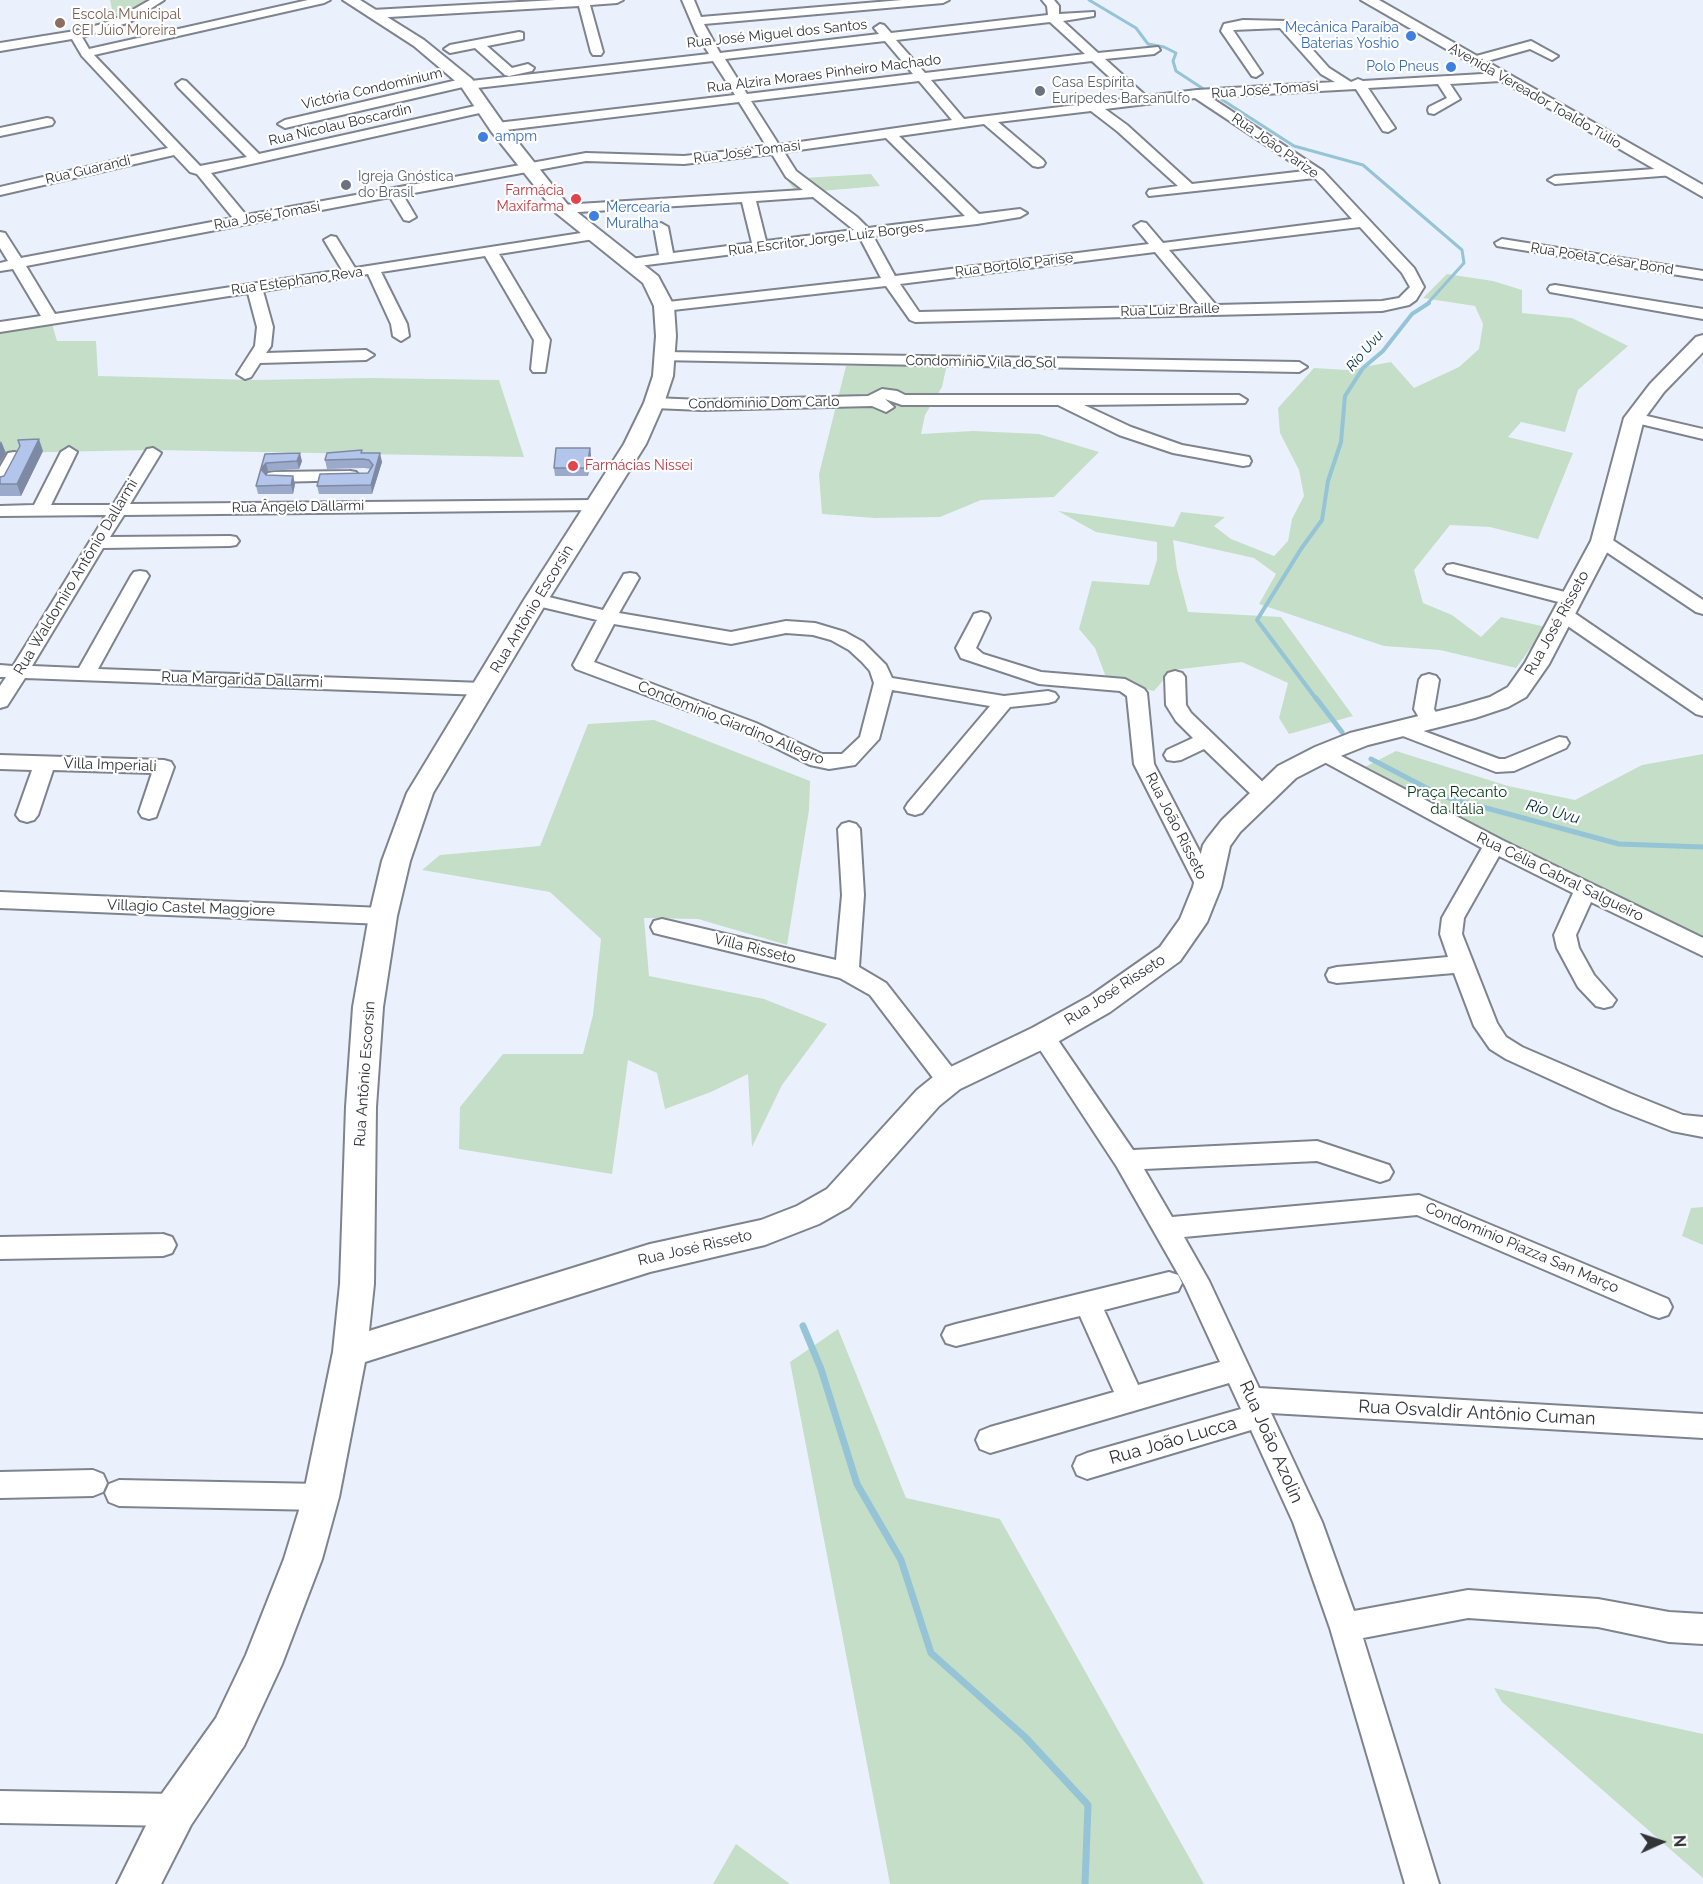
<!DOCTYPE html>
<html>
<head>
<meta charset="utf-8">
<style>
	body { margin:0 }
	#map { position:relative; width:1703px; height:1884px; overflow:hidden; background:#ebf1fc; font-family:Raleway,sans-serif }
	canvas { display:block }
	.north { position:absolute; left:1631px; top:1812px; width:60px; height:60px; -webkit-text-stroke:4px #fff; paint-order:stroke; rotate:87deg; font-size:16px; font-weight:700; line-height:24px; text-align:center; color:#323438 }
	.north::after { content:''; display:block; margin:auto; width:21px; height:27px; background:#323438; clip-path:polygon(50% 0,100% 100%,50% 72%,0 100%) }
</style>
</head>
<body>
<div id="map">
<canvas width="1703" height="1884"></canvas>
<div class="north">N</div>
</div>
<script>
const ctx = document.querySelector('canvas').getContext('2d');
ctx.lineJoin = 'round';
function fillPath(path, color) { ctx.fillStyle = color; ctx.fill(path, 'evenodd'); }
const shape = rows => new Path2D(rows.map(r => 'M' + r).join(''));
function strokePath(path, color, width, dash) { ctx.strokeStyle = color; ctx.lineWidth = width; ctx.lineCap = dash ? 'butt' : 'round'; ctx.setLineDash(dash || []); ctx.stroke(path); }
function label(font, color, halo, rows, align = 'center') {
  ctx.font = font + ' Raleway,sans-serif'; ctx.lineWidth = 4.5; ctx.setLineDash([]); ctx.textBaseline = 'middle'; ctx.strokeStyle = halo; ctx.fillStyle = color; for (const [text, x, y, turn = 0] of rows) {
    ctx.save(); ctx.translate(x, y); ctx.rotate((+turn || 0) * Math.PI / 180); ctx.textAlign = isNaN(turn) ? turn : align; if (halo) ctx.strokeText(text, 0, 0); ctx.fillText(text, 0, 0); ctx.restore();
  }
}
fillPath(shape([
	[110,0,148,0,114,18],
	[871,174,880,186,797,193,786,179],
	[1447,274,1493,281,1522,290,1522,313,1572,318,1628,346,1578,390,1565,432,1521,422,1508,437,1573,453,1538,539,1490,527,1450,525,1414,570,1423,603,1452,615,1481,637,1501,617,1546,627,1516,668,1440,650,1384,646,1259,604,1276,574,1254,558,1173,540,1177,570,1188,612,1281,617,1353,716,1289,734,1279,718,1288,683,1242,662,1172,670,1154,691,1107,680,1095,648,1079,629,1092,581,1149,585,1157,560,1157,542,1096,532,1058,511,1174,527,1181,512,1225,517,1214,526,1231,539,1274,556,1288,541,1292,519,1304,496,1299,470,1280,433,1278,408,1314,368,1347,370,1391,362,1414,388,1459,367,1479,349,1483,324,1475,306,1423,298],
	[52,324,57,341,96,341,98,376,253,380,370,378,499,380,524,457,154,450,0,453,0,331],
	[947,364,942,387,925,415,921,434,973,431,1039,434,1099,452,1054,497,981,500,940,517,875,518,822,514,819,474,846,366],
	[654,720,810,781,809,810,787,945,698,919,644,918,649,976,764,999,827,1024,782,1085,752,1147,748,1074,711,1092,665,1109,657,1073,628,1060,612,1174,459,1149,460,1107,503,1054,583,1054,593,1015,601,939,550,892,422,870,440,855,540,846,588,724],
	[1396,751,1508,786,1575,800,1642,765,1703,754,1703,940,1425,804,1363,768],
	[1703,1207,1703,1245,1682,1236,1691,1208],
	[838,1329,906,1498,1000,1519,1204,1884,890,1884,790,1362],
	[1494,1688,1703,1734,1703,1878,1502,1702],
	[736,1844,790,1884,713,1884]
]), '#c5dec8');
strokePath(shape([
	[1089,0,1136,28,1148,44,1164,47,1176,53,1173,61,1176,71,1205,90],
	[1221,99,1294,146,1363,165,1462,250,1464,263,1427,304]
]), '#94c4d6', 3);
strokePath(shape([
	[1317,700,1257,620,1301,549,1322,520,1328,481,1341,442,1345,396,1363,368,1383,351,1412,314,1429,303]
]), '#94c4d6', 4);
strokePath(shape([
	[1316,698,1342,732],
	[1371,759,1442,796,1619,844,1703,847]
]), '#94c4d6', 5);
strokePath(shape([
	[803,1326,821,1369,857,1484,901,1560,931,1653,1025,1737,1088,1805,1085,1884]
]), '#94c4d6', 7);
const minor = shape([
	[150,0,164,0,130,22,82,37,89,49,308,0,330,0,324,3,94,55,200,166,247,157,178,87,176,84,182,80,186,81,259,154,484,104,490,108,484,112,211,173,246,215,586,153,684,156,767,147,739,102,497,131,490,127,497,123,735,95,713,61,468,89,463,87,285,128,278,124,285,120,466,78,471,81,709,54,696,33,682,0,694,0,701,17,902,0,949,0,943,3,704,24,720,53,879,34,874,28,880,24,884,25,891,33,1048,15,1047,6,1042,0,1054,0,1059,6,1059,14,1094,12,1094,16,1063,21,1098,53,1158,47,1160,50,1154,54,1105,59,1146,96,1197,90,1335,82,1321,74,1280,28,1233,30,1262,73,1256,77,1252,76,1221,31,1224,24,1243,20,1287,21,1329,68,1351,82,1358,79,1363,81,1500,73,1506,77,1500,81,1450,84,1460,99,1434,114,1429,113,1428,110,1429,107,1447,98,1438,84,1368,88,1395,128,1388,132,1383,131,1356,89,1210,97,1323,171,1414,268,1424,287,1416,300,1409,305,1382,311,915,322,910,320,886,286,664,311,659,309,656,306,659,303,881,278,860,238,631,267,624,263,631,259,659,255,654,227,661,223,668,227,673,253,752,243,742,202,562,213,555,209,562,205,803,190,786,177,772,154,684,164,586,161,403,195,416,217,409,221,404,220,390,197,26,266,55,314,342,270,324,240,331,236,336,237,355,268,594,231,601,235,594,239,499,254,550,340,545,372,533,372,531,369,534,340,485,256,381,272,407,324,409,336,401,341,393,336,391,324,368,274,263,291,273,327,271,346,266,353,366,350,374,355,366,360,260,363,251,377,245,379,237,374,255,346,257,327,248,293,0,332,0,322,41,316,13,269,0,271,0,263,8,261,0,248,0,232,5,233,21,258,233,218,197,174,190,172,174,155,0,195,0,187,168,148,82,56,72,39,0,51,0,43,75,31,102,24,122,16,150,0],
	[1050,22,1085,54,925,73,896,40,1050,22],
	[885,41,913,74,747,94,725,59,885,41],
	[1092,61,1132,98,964,119,931,80,1092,61],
	[919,81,952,120,779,145,751,101,919,81],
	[1195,98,1305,171,1192,184,1127,125,1105,109,1195,98],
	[1091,111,1117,131,1178,186,1149,190,1147,193,1149,196,1315,178,1352,219,1163,243,1146,223,1141,222,1134,226,1149,244,895,276,873,236,977,224,1020,217,1027,213,1020,209,979,214,899,136,984,124,1033,166,1038,167,1043,166,1045,163,1043,160,998,122,1091,111],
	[886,138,965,216,868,228,857,217,796,171,784,152,886,138],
	[813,197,854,230,766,241,756,201,813,197],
	[1360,227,1402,273,1410,287,1399,298,1382,301,1216,305,1169,250,1360,227],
	[1155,252,1200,306,919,312,900,284,1155,252],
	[556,0,623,0,617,3,590,5,603,52,601,55,593,55,591,52,579,6,372,18,366,14,372,10,556,0],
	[519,32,523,33,523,39,487,46,512,68,528,64,534,68,532,71,509,76,505,75,475,48,450,53,444,49,450,45,519,32],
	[1531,41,1558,56,1552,60,1530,49,1473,65,1467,61,1469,58,1531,41],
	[47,118,52,119,54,122,52,125,0,136,0,128,47,118],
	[1669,168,1674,169,1676,172,1674,175,1555,184,1548,180,1555,176,1669,168],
	[1502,239,1703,271,1703,279,1497,246,1495,243,1502,239],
	[1555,285,1703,309,1703,319,1550,292,1548,289,1550,286,1555,285],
	[664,352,1299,362,1307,367,1299,372,658,360,656,357,658,354,664,352],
	[882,389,897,391,905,395,1239,395,1247,400,1245,403,1084,405,1131,427,1182,445,1249,457,1251,461,1249,465,1243,466,1173,453,1119,435,1058,405,902,405,885,399,894,407,886,412,872,406,702,410,654,408,646,403,654,398,702,400,868,396,882,389],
	[1634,413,1703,429,1703,439,1628,421,1626,418,1634,413],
	[69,447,77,452,51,505,113,505,147,449,153,448,161,453,130,504,596,500,602,501,605,505,602,509,596,510,124,515,110,537,230,536,236,537,239,541,236,545,230,546,103,548,32,666,79,668,131,576,134,572,140,571,146,572,149,576,98,669,483,683,490,685,493,689,490,693,483,695,25,678,7,706,0,708,0,686,6,677,0,677,0,665,13,666,106,515,0,516,0,506,34,505,61,452,69,447],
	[14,452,20,453,22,457,6,487,0,488,0,467,8,453,14,452],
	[350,471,356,472,359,476,356,480,274,482,268,481,265,477,268,473,274,472,350,471],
	[1602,536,1608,537,1703,600,1703,614,1696,612,1596,545,1593,541,1596,537,1602,536],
	[1453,564,1577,595,1579,599,1577,603,1570,605,1447,573,1444,569,1447,565,1453,564],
	[630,573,636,574,639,578,619,613,731,632,786,621,815,623,845,632,863,642,886,665,892,678,1004,696,1048,691,1055,693,1058,697,1055,701,1048,703,1010,707,922,813,915,815,908,813,905,808,908,803,990,706,892,690,879,739,855,765,829,769,810,765,742,731,576,669,573,665,597,620,529,604,527,600,529,596,536,594,603,610,624,574,630,573],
	[614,624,731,644,786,633,813,635,831,640,849,650,862,662,870,671,874,683,860,737,842,754,822,754,756,723,594,662,614,624],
	[1563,608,1570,610,1703,701,1703,716,1696,714,1556,618,1554,614,1556,610,1563,608],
	[981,612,988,614,990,618,976,648,983,654,1041,672,1125,679,1144,689,1147,693,1154,764,1218,887,1215,892,1207,895,1199,892,1134,764,1127,696,1120,691,1039,684,961,658,956,648,972,618,974,614,981,612],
	[1175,671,1182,673,1185,677,1186,705,1191,713,1270,789,1273,794,1270,799,1263,801,1256,799,1204,749,1181,760,1174,761,1167,760,1164,755,1167,750,1193,738,1176,721,1166,705,1165,677,1168,673,1175,671],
	[1429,674,1436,676,1439,680,1434,709,1441,722,1438,726,1431,728,1424,726,1414,709,1419,680,1422,676,1429,674],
	[1402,723,1499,759,1505,759,1559,737,1566,738,1569,743,1566,748,1514,771,1496,772,1395,733,1392,729,1395,725,1402,723],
	[1324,747,1502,840,1703,938,1703,956,1591,902,1576,935,1579,948,1594,975,1616,1000,1612,1006,1604,1008,1596,1006,1578,987,1557,948,1554,935,1573,893,1499,856,1464,918,1462,934,1497,1023,1506,1037,1522,1047,1631,1094,1683,1115,1703,1117,1703,1137,1672,1131,1613,1108,1506,1059,1490,1049,1474,1026,1454,973,1337,983,1329,981,1326,975,1329,969,1337,967,1448,957,1440,934,1442,918,1482,848,1317,758,1314,753,1317,748,1324,747],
	[0,755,164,760,171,762,174,767,156,817,149,819,142,817,139,812,152,773,53,770,38,815,34,820,27,822,20,820,16,815,32,770,0,769,0,755],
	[849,822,856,824,860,829,864,895,859,967,886,983,958,1075,961,1081,958,1087,949,1090,940,1087,870,995,840,978,662,935,654,933,651,927,654,921,662,919,836,960,842,895,838,829,842,824,849,822],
	[0,892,383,908,391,911,394,916,391,921,383,924,0,908,0,892],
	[1043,1027,1051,1030,1133,1150,1317,1141,1389,1165,1393,1172,1389,1179,1380,1182,1317,1161,1144,1169,1172,1217,1419,1195,1668,1299,1672,1307,1668,1315,1659,1318,1650,1315,1417,1215,1184,1237,1209,1281,1259,1388,1703,1414,1703,1438,1271,1413,1322,1522,1354,1611,1468,1590,1598,1599,1669,1612,1703,1614,1703,1644,1669,1642,1598,1627,1468,1618,1363,1638,1439,1884,1405,1884,1330,1628,1293,1522,1251,1430,1087,1479,1077,1475,1073,1466,1077,1457,1087,1453,1241,1409,1229,1383,990,1453,980,1449,976,1440,980,1431,990,1427,1114,1392,1080,1316,956,1346,946,1343,942,1335,946,1327,956,1324,1169,1272,1178,1275,1182,1283,1178,1291,1104,1310,1138,1385,1220,1362,1185,1286,1117,1167,1031,1036,1035,1030,1043,1027],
	[163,1234,172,1237,176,1245,172,1253,163,1256,0,1259,0,1237,163,1234],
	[93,1470,103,1474,107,1483,103,1492,93,1496,0,1498,0,1472,93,1470],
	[119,1480,321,1484,331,1488,335,1497,331,1506,321,1510,119,1506,109,1502,105,1493,109,1484,119,1480],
	[0,1791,176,1794,188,1798,192,1810,188,1822,176,1826,0,1823,0,1791]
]);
const major = shape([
	[343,0,360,0,424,40,472,79,503,123,568,205,658,276,674,306,676,336,673,376,664,403,646,444,548,600,433,793,410,861,397,916,383,1007,376,1107,374,1284,369,1331,650,1244,761,1220,797,1206,827,1189,917,1090,938,1073,1032,1028,1090,996,1160,947,1180,919,1193,887,1203,845,1207,839,1222,820,1278,766,1315,747,1350,733,1459,706,1490,697,1508,687,1525,663,1591,541,1624,418,1650,384,1696,337,1703,335,1703,352,1664,392,1644,419,1613,541,1549,664,1526,697,1508,707,1475,718,1368,745,1333,759,1296,778,1240,832,1230,846,1221,887,1207,922,1180,961,1110,1012,1054,1044,960,1089,939,1106,849,1207,819,1224,765,1245,650,1272,365,1362,339,1497,322,1559,282,1664,244,1746,191,1825,161,1884,117,1884,161,1795,216,1718,246,1655,284,1559,303,1497,333,1352,340,1284,346,1107,353,1007,369,916,382,861,407,793,524,600,624,444,644,403,653,376,656,336,654,306,643,283,556,213,491,131,460,85,414,46,343,0],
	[1361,0,1379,0,1703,185,1703,197,1361,0]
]);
strokePath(minor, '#7e838d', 4);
strokePath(major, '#7e838d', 4);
fillPath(minor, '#fff');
fillPath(major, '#fff');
fillPath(shape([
	[590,448,591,456,588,476,555,476,554,468],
	[362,450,362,453,382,462,372,494,319,494,317,486,368,473,371,469,364,468,327,469,325,460],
	[43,451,21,496,0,496,0,477,4,476],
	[265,454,302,461,299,469,268,471,265,474,266,475,293,476,295,484,293,494,258,494,256,486]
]), '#9ba9ca');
fillPath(shape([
	[39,439,43,451,21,496,17,484],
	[1,441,6,453,0,463,0,443],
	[590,448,591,456,588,476,587,468],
	[300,453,302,461,299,469,297,461],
	[380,453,382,462,372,494,371,485],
	[266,463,268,471,263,477,261,469],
	[293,476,295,484,293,494,291,485]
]), '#7e8aa4');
const building = shape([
	[39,439,17,484,0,484,0,477,4,476,20,446,18,440,39,439],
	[556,448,590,448,587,468,554,468,556,448],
	[362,450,361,453,380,453,371,485,317,486,320,474,368,473,373,465,369,460,363,459,325,460,327,453,362,450],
	[300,453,297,461,266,463,261,469,266,475,293,476,291,485,256,486,265,454,300,453]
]);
fillPath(building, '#b4c5eb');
strokePath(building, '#7e8aa4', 1.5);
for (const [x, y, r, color] of [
	[60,23,6,"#8d6e63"],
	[1411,36,6,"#3f7fe0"],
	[1451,67,6,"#3f7fe0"],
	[1040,91,6,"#6b7280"],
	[483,137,6,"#3f7fe0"],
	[346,185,6,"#6b7280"],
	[576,199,6,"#e0444e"],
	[594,216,6,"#3f7fe0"],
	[573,466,6,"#e0444e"]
]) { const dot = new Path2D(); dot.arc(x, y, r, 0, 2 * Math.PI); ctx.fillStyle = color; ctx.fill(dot); strokePath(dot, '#fff', 2); }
label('14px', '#785e54', '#fff', [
	["Escola Municipal",72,15],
	["CEI Júio Moreira",72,31]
], 'left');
label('14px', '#366cbe', '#fff', [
	["Mecânica Paraíba",1399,28],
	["Baterias Yoshio",1399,44],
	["Polo Pneus",1439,67],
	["ampm",495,137,"left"],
	["Mercearia",606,208,"left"],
	["Muralha",606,224,"left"]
], 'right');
label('14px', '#323438', '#fff', [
	["Rua José Miguel dos Santos",777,34,-6],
	["Rua Alzira Moraes Pinheiro Machado",824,74,-7],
	["Victória Condominium",372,89,-13],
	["Rua José Tomasi",1265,90,-4],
	["Avenida Vereador Toaldo Túlio",1535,96,30],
	["Rua Nicolau Boscardin",340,125,-13],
	["Rua João Parize",1275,146,35],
	["Rua José Tomasi",747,152,-7],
	["Rua Guarandi",88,170,-13],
	["Rua José Tomasi",267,216,-10],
	["Rua Escritor Jorge Luiz Borges",826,239,-7],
	["Rua Poeta César Bond",1602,259,9],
	["Rua Bortolo Parise",1014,265,-7],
	["Rua Estephano Reva",297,281,-8],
	["Rua Luiz Braille",1170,310,-2],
	["Condomínio Vila do Sol",981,362,1],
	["Condomínio Dom Carlo",764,403,-1],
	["Rua Ângelo Dallarmi",298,507,-1]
]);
label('14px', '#5b616d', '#fff', [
	["Casa Espírita",1052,83],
	["Eurípedes Barsanulfo",1052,99],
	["Igreja Gnóstica",358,177],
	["do Brasil",358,193]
], 'left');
label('14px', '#be3a42', '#fff', [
	["Farmácia",564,191],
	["Maxifarma",564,207],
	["Farmácias Nissei",585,466,"left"]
], 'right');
label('italic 14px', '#03303e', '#fff', [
	["Rio Uvu",1365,351,-49]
]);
label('15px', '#323438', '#fff', [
	["Rua Waldomiro Antônio Dallarmi",76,577,-59],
	["Rua Antônio Escorsin",532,609,-59],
	["Rua José Risseto",1557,623,-61],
	["Rua Margarida Dallarmi",242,680,2],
	["Condomínio Giardino Allegro",731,723,22],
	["Villa Imperiali",110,765,2],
	["Rua João Risseto",1176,826,63],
	["Rua Célia Cabral Salgueiro",1560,877,26],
	["Villagio Castel Maggiore",191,908,2],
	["Villa Risseto",755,949,14],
	["Rua José Risseto",1115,990,-33],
	["Rua Antônio Escorsin",365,1074,-86],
	["Rua José Risseto",695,1248,-13],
	["Condomínio Piazza San Março",1522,1248,23]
]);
label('15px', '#033b14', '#fff', [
	["Praça Recanto",1457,792],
	["da Itália",1457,809]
]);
label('italic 16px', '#03303e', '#fff', [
	["Rio Uvu",1553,812,15]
]);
label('18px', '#323438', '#fff', [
	["Rua Osvaldir Antônio Cuman",1477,1413,3],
	["Rua João Lucca",1173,1441,-16],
	["Rua João Azolin",1271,1442,66]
]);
</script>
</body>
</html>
